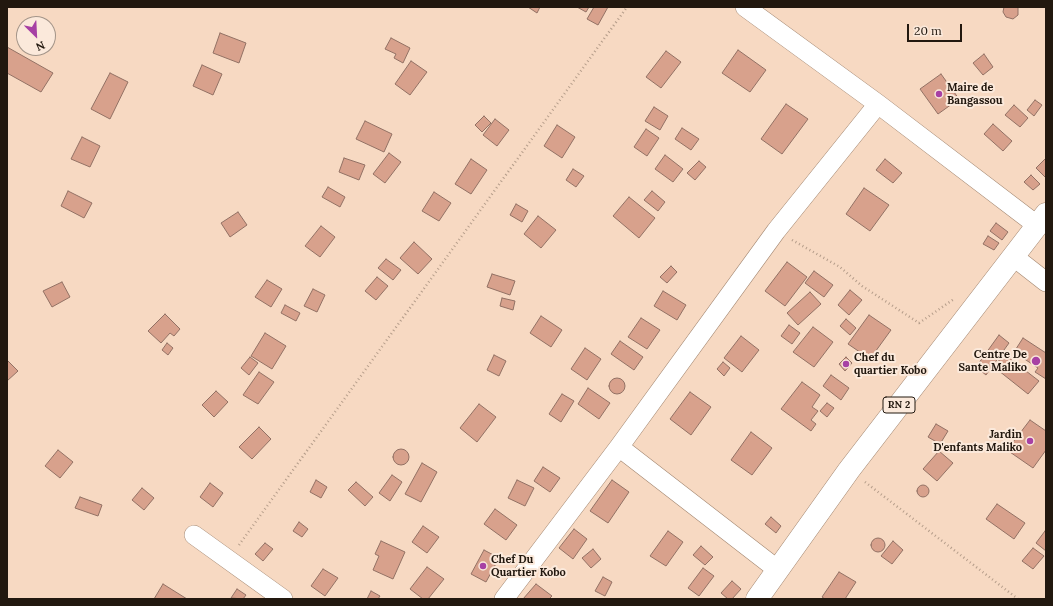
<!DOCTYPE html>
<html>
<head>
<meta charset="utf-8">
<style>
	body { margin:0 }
	#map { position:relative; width:1053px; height:606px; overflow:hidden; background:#f7d9c2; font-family:Lora,serif }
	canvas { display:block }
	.frame { position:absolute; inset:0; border:8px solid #22180f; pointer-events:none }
	.north { position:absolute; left:16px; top:16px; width:40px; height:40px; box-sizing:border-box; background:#fbe9db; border:1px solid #a49589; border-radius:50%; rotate:156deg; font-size:11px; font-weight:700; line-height:16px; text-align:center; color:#22180f }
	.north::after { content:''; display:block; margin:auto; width:14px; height:18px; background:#a740a4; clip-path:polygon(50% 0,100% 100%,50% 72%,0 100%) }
	.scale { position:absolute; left:907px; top:24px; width:55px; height:18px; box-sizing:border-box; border:2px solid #22180f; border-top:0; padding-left:5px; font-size:12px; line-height:14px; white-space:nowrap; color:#22180f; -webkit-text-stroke:3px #fbe9db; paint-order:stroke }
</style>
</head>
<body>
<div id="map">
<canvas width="1053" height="606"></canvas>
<div class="frame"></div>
<div class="north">N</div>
<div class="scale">20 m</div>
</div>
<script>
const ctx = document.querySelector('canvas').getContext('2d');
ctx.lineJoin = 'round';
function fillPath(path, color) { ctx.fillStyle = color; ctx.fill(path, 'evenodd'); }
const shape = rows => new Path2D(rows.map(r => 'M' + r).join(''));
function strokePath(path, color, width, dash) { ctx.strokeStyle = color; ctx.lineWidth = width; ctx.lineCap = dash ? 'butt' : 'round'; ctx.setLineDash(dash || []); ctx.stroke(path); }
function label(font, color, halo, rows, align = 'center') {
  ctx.font = font + ' Lora,serif'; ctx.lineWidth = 4; ctx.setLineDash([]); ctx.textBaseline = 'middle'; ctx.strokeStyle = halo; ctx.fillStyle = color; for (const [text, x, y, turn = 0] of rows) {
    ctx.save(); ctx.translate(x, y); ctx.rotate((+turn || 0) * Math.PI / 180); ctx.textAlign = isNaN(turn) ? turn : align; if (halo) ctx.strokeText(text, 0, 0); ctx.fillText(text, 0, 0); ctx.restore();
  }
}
const building = shape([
	[528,7,540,7,537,13,528,7],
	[577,7,589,7,586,12,577,7],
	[594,7,608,7,598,25,587,19,594,7],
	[1004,7,1018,7,1018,15,1013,19,1006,17,1003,12,1004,7],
	[220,33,246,43,239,63,213,53,220,33],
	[391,38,410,48,403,63,394,58,396,54,385,49,391,38],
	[7,47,53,73,41,92,7,73,7,47],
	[738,50,766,70,750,92,722,73,738,50],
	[666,51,681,62,661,88,646,77,666,51],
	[984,54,993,67,983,75,973,63,984,54],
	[411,61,427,72,410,95,395,84,411,61],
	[202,65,222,74,213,95,193,86,202,65],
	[110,73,128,82,110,119,91,109,110,73],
	[941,74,959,99,938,114,920,89,941,74],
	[1035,100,1042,105,1034,116,1027,110,1035,100],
	[786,104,808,119,782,154,761,139,786,104],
	[1014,105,1028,118,1020,127,1005,115,1014,105],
	[654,107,668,116,660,130,645,121,654,107],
	[484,116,491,123,482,132,475,125,484,116],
	[495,119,509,130,497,146,483,135,495,119],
	[365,121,392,134,384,152,356,139,365,121],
	[993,124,1012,141,1003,151,984,134,993,124],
	[557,125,575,137,562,158,544,146,557,125],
	[682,128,699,139,691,150,675,139,682,128],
	[646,129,659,138,647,156,634,147,646,129],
	[82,137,100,146,90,167,71,159,82,137],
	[389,153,401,162,385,183,373,174,389,153],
	[665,155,683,169,673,182,655,169,665,155],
	[344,158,365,165,359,180,339,172,344,158],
	[1046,158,1046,176,1045,177,1036,168,1046,158],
	[471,159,487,170,471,194,455,184,471,159],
	[885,159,902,173,893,183,876,170,885,159],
	[699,161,706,167,695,180,687,173,699,161],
	[573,169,584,176,576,187,566,180,573,169],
	[1031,175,1040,184,1033,190,1024,182,1031,175],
	[328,187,345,197,340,207,322,197,328,187],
	[864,188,889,205,870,231,846,214,864,188],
	[68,191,92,203,84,218,61,206,68,191],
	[652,191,665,202,658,211,644,200,652,191],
	[434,192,451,203,439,221,422,211,434,192],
	[629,197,655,218,639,238,613,216,629,197],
	[516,204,528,211,522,222,510,215,516,204],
	[238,212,247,225,230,237,221,223,238,212],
	[538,216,556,230,541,248,524,234,538,216],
	[996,223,1008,232,1002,240,990,231,996,223],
	[321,226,335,237,320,257,305,246,321,226],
	[988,236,999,243,994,250,983,244,988,236],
	[414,242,432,259,418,274,400,258,414,242],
	[386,259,401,270,393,280,378,268,386,259],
	[787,262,807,277,785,306,765,291,787,262],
	[671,266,677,272,667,283,660,277,671,266],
	[814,271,833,285,824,297,805,283,814,271],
	[492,274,515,281,510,295,487,287,492,274],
	[377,277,388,286,376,300,365,291,377,277],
	[267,280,282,289,271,307,255,297,267,280],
	[62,282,70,297,52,307,43,291,62,282],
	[313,289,325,295,317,312,304,306,313,289],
	[850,290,862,300,849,315,838,305,850,290],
	[663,291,686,305,677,320,654,306,663,291],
	[810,292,821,304,798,325,787,313,810,292],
	[502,298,515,301,513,310,500,306,502,298],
	[285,305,300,313,296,321,281,313,285,305],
	[165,314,180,329,174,336,170,333,161,343,148,331,165,314],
	[869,315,891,330,870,359,848,344,869,315],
	[541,316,562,330,551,347,530,333,541,316],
	[641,318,660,330,647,349,628,337,641,318],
	[846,319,856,328,850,335,840,326,846,319],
	[789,325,800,333,792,344,781,336,789,325],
	[813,327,833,342,814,367,793,352,813,327],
	[265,333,286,346,272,369,251,356,265,333],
	[999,335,1009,343,986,375,976,367,999,335],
	[741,336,759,350,742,372,724,358,741,336],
	[1023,338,1046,353,1046,379,1035,372,1038,368,1014,352,1023,338],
	[620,341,643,357,634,370,611,354,620,341],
	[167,343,173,348,168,355,162,350,167,343],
	[585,348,601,359,587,380,571,369,585,348],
	[1004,354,1039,381,1028,394,994,367,1004,354],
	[494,355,506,361,499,376,487,370,494,355],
	[250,357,258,363,249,375,241,368,250,357],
	[846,357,852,363,845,371,839,364,846,357],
	[7,360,18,371,7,381,7,360],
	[723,362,730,368,724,376,717,369,723,362],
	[259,372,274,382,258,404,243,395,259,372],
	[831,375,849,388,841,400,823,386,831,375],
	'609 386a8 8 0 1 1 16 0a8 8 0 1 1-16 0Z',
	[802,382,820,395,812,407,818,411,811,420,816,424,811,431,781,409,802,382],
	[588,388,610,403,599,419,578,404,588,388],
	[216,391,228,402,214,417,202,405,216,391],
	[690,392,711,407,691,435,670,419,690,392],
	[562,394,574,401,561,422,549,414,562,394],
	[827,403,834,408,827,417,820,411,827,403],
	[479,404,496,417,477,442,460,428,479,404],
	[1030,420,1046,431,1046,450,1033,468,1007,450,1030,420],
	[936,424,948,431,940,444,928,437,936,424],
	[259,427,271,439,252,459,239,447,259,427],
	[751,432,772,448,752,475,731,460,751,432],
	'393 457a8 8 0 1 1 16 0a8 8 0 1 1-16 0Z',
	[58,450,73,462,60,478,45,466,58,450],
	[939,451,953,463,937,481,923,469,939,451],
	[422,463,437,472,421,502,405,494,422,463],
	[543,467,560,478,550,492,534,481,543,467],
	[392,475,402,482,390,501,379,493,392,475],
	[316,480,327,487,321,498,310,492,316,480],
	[517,480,534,488,525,506,508,498,517,480],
	[612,480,629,492,608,523,590,511,612,480],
	[356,482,373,497,365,506,348,490,356,482],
	[210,483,223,493,213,507,200,497,210,483],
	'917 491a6 6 0 1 1 12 0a6 6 0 1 1-12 0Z',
	[142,488,154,498,144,510,132,500,142,488],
	[80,497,102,505,98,516,75,508,80,497],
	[997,504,1025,523,1014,539,986,519,997,504],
	[495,509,517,525,506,540,484,524,495,509],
	[771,517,781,526,776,533,765,524,771,517],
	[299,522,308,529,302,537,293,531,299,522],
	[423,526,439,537,427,553,412,542,423,526],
	[574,529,587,539,573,559,559,548,574,529],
	[668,531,683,542,666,566,650,556,668,531],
	[1045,531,1046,531,1046,551,1036,543,1045,531],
	'871 545a7 7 0 1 1 14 0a7 7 0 1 1-14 0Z',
	[381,541,405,552,393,579,373,570,379,556,375,554,381,541],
	[893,541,903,550,892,564,881,556,893,541],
	[265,543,273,549,263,561,255,554,265,543],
	[701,546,713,557,705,565,693,555,701,546],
	[1033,548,1044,556,1033,569,1022,561,1033,548],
	[593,549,601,559,591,568,582,558,593,549],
	[484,550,499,558,486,582,471,574,484,550],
	[427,567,444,579,428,599,423,599,410,589,427,567],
	[703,568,714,576,699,596,688,588,703,568],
	[323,569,338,578,325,596,311,586,323,569],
	[839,572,856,582,845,599,825,599,822,597,839,572],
	[603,577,612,582,605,596,595,591,603,577],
	[732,581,741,589,732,599,728,599,721,593,732,581],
	[163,584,187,599,154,599,163,584],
	[536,584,552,596,549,599,523,599,536,584],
	[237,589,246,595,243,599,231,598,237,589],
	[371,591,380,596,378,599,367,599,371,591]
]);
fillPath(building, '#d8a18c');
strokePath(building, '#927164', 1);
const street = shape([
	[745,7,878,104,1038,226],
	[1014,257,1046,282],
	[619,447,778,570],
	[194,535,283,599],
	[504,599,619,447,776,231,878,104]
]);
const primary = shape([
	[757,599,849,470,1046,214]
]);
strokePath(street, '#a28670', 20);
strokePath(primary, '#a28670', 23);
strokePath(shape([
	[792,240,840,267,862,286,919,323,954,299],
	[865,482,1018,599],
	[239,545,627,7]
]), '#b59d8a', 2.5, [1, 3]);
strokePath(street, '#fff', 19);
strokePath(primary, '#fff', 22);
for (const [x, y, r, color] of [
	[939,94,4,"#a740a4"],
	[1036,361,5,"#a740a4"],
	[846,364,4,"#a740a4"],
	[1030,441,4,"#a740a4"],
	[483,566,4,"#a740a4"]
]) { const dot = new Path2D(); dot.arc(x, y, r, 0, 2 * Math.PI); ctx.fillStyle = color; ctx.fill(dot); strokePath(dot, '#fbe9db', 1.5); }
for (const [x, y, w] of [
	[899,405,32]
]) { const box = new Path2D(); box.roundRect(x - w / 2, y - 8, w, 16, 3); ctx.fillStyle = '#fbe9db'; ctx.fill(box); strokePath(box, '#22180f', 1); }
label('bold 10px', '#22180f', null, [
	["RN 2",899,405]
]);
label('bold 11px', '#22180f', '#fbe9db', [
	["Maire de",947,88],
	["Bangassou",947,101],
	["Centre De",1027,355,"right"],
	["Sante Maliko",1027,368,"right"],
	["Chef du",854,358],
	["quartier Kobo",854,371],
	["Jardin",1022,435,"right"],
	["D'enfants Maliko",1022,448,"right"],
	["Chef Du",491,560],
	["Quartier Kobo",491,573]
], 'left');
</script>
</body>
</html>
